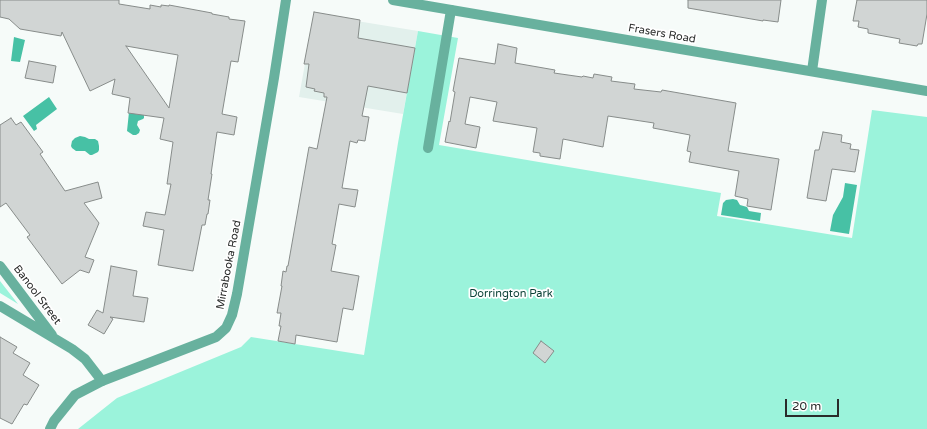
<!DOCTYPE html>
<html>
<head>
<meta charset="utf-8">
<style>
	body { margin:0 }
	#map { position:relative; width:927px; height:429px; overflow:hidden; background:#f6fbf9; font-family:"Varela Round",sans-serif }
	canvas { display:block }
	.scale { position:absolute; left:785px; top:399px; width:54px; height:18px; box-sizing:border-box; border:2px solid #292b2a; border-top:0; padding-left:5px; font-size:12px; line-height:14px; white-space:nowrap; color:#292b2a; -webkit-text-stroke:3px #fff; paint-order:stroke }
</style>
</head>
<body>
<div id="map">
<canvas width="927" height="429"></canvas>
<div class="scale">20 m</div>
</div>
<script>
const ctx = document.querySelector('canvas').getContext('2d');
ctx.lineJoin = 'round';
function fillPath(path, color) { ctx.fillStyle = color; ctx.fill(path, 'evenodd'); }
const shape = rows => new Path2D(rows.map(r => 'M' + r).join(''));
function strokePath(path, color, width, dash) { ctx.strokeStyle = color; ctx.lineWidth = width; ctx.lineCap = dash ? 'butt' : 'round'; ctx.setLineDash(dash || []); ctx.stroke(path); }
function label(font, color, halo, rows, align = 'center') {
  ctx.font = font + ' "Varela Round",sans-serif'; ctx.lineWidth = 3.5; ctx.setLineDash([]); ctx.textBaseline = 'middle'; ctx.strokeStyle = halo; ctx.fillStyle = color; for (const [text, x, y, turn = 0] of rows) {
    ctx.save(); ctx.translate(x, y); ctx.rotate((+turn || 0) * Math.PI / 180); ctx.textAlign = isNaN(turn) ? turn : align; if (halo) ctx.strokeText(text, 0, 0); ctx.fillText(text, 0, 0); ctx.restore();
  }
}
fillPath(shape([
	[320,15,418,31,403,114,299,97,313,19]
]), '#e2f0ec');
fillPath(shape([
	[418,31,458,38,439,145,721,193,717,216,852,238,872,110,927,117,927,429,78,429,117,398,241,347,251,337,364,355,398,143],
	[0,281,18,304,0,293]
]), '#9bf3db');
fillPath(shape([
	[14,37,25,40,20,62,11,61],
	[49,97,57,109,36,125,37,129,34,131,23,116],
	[129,112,144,114,144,118,143,119,138,121,137,125,140,130,139,133,136,135,133,135,127,131],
	[80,136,85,137,89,139,95,139,98,141,99,146,99,150,98,152,92,155,90,155,85,151,76,151,72,148,71,146,72,141,75,138],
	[845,183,857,185,849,234,830,231,833,215,843,197],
	[733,199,737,200,740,205,747,207,749,211,761,213,760,221,721,215,723,203,726,200]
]), '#47c1a5');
const building = shape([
	[0,0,119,0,119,4,150,9,150,5,161,7,161,5,169,6,169,5,212,13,212,14,229,17,229,19,245,21,238,62,231,61,222,114,237,117,234,135,217,132,211,174,212,174,208,200,210,200,208,214,207,214,205,225,202,225,193,271,158,265,164,230,143,226,146,212,165,215,171,184,167,184,173,142,160,139,164,118,128,113,130,98,112,94,115,79,90,91,62,32,61,36,20,29,9,19,0,17,0,0],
	[126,46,178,55,169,108,126,46],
	[688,0,781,0,778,22,763,20,763,21,688,8,688,0],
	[857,0,927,0,927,14,922,44,918,44,917,46,899,43,900,39,868,33,868,29,858,27,859,21,853,21,857,0],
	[314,12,360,20,358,38,415,48,407,93,368,86,362,116,369,117,365,141,358,140,357,143,350,141,342,188,358,190,355,207,339,204,332,244,336,245,331,271,359,276,353,310,343,308,337,342,296,335,295,344,278,341,281,326,279,326,281,313,277,313,282,286,281,286,283,271,286,272,287,266,288,266,309,147,317,149,327,97,324,97,324,93,314,91,315,89,306,87,309,64,304,64,314,12],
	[498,44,517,48,515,63,555,70,554,73,582,77,583,76,593,78,594,74,612,77,611,81,635,84,634,89,661,92,662,90,736,103,728,151,779,159,771,210,747,206,748,199,735,196,739,171,689,162,691,152,687,151,690,135,653,128,654,123,608,116,603,147,563,139,560,159,540,156,540,153,533,152,537,128,493,121,497,102,470,97,465,124,480,127,476,148,445,142,449,121,450,122,455,92,453,91,459,58,495,64,498,44],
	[29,61,56,66,53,83,25,78,29,61],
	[11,118,16,125,21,122,43,152,40,154,65,191,98,182,102,198,84,203,99,223,85,257,94,260,89,273,80,270,62,284,27,237,30,235,6,203,0,207,0,125,11,118],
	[823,132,842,135,841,142,851,144,850,149,859,150,855,172,832,169,826,201,807,198,815,150,819,150,823,132],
	[111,266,137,271,133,296,148,298,144,322,110,317,113,319,104,334,88,325,97,310,103,313,111,266],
	[0,337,17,347,13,353,30,363,23,375,39,385,27,405,24,404,12,424,0,418,0,337],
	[541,341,554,351,545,363,533,353,541,341]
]);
fillPath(building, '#d1d5d4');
strokePath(building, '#878c8a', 1);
strokePath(shape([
	[428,148,451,10]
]), '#68b19e', 10);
strokePath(shape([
	[812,71,822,0],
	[0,266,52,335],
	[0,306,72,349,85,359,102,381]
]), '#68b19e', 10);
strokePath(shape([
	[393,0,927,91],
	[50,429,54,421,75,395,102,381,216,337,226,328,232,315,237,294,274,78,286,0]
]), '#68b19e', 10);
label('11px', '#292b2a', '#fff', [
	["Frasers Road",662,34,10],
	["Mirrabooka Road",229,265,-79],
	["Banool Street",37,295,53]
]);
label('11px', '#0c4237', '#fff', [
	["Dorrington Park",511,294]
]);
</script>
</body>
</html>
